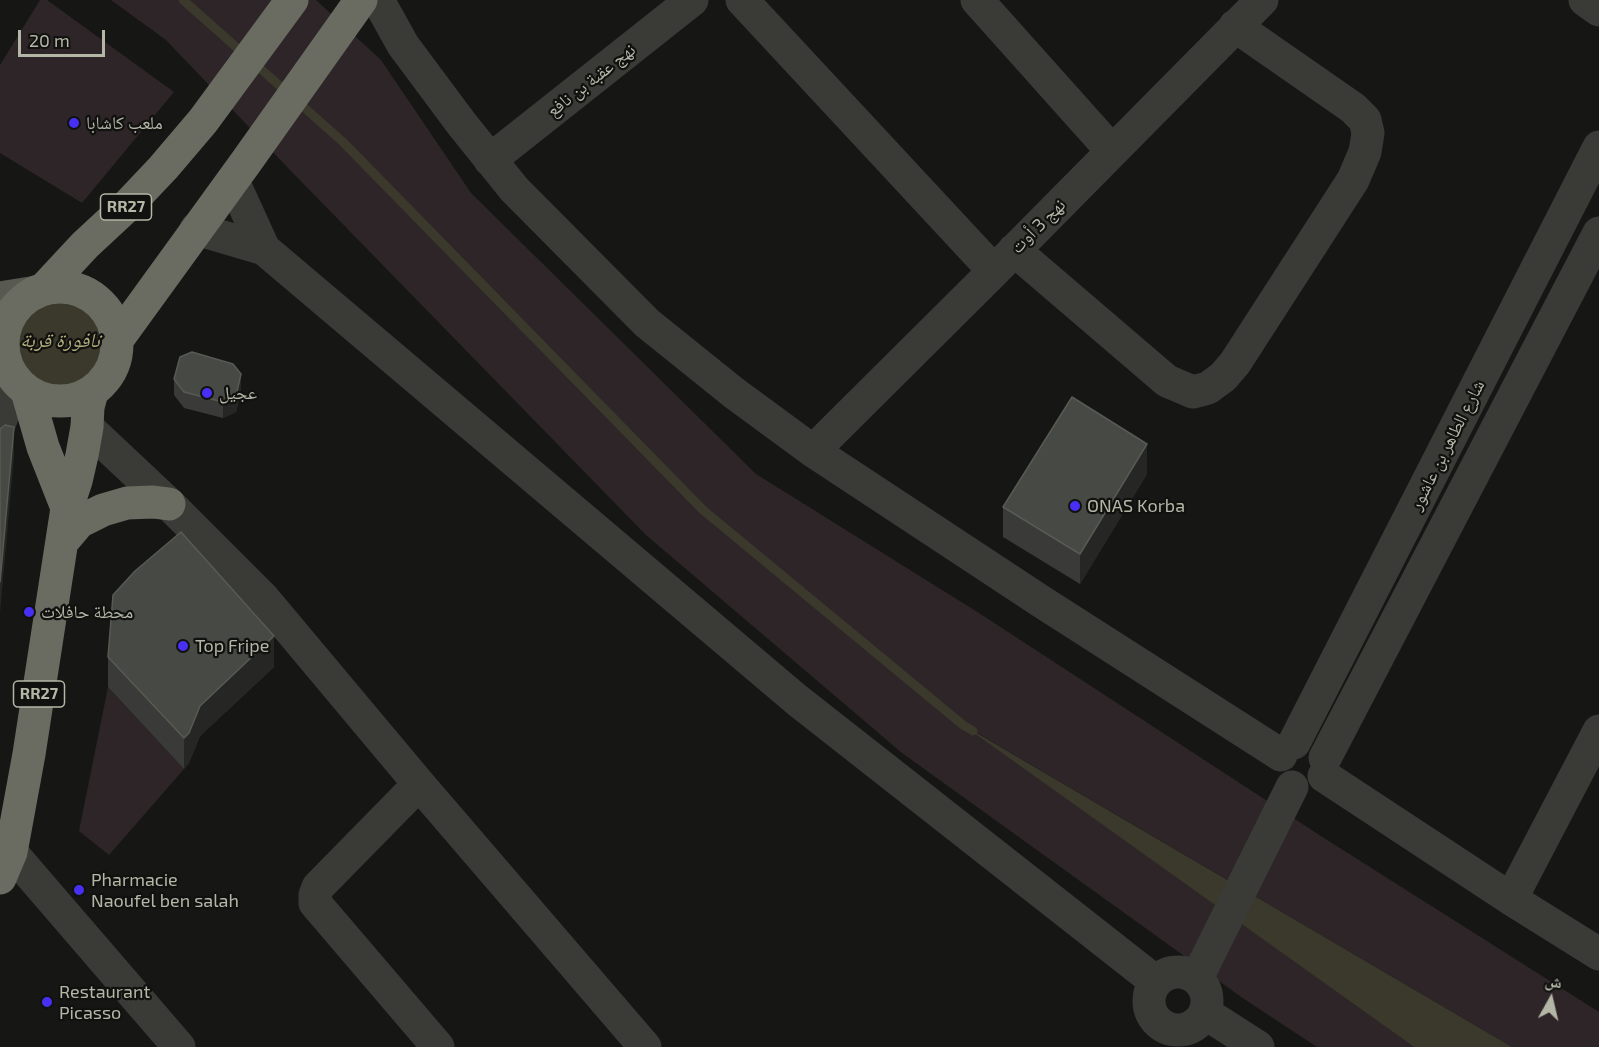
<!DOCTYPE html>
<html>
<head>
<meta charset="utf-8">
<style>
	body { margin:0 }
	#map { position:relative; width:1599px; height:1047px; overflow:hidden; background:#161615; font-family:"Exo 2","Noto Naskh Arabic",sans-serif }
	canvas { display:block }
	.north { position:absolute; left:1521px; top:969px; width:60px; height:60px; -webkit-text-stroke:4px #111110; paint-order:stroke; rotate:8deg; font-size:16px; font-weight:700; line-height:24px; text-align:center; color:#b4b7a6 }
	.north::after { content:''; display:block; margin:auto; width:21px; height:27px; background:#b4b7a6; clip-path:polygon(50% 0,100% 100%,50% 72%,0 100%) }
	.scale { position:absolute; left:18px; top:30px; width:87px; height:27px; box-sizing:border-box; border:3px solid #b4b7a6; border-top:0; padding-left:8px; font-size:18px; line-height:21px; white-space:nowrap; color:#b4b7a6; -webkit-text-stroke:4px #111110; paint-order:stroke }
</style>
</head>
<body>
<div id="map">
<canvas width="1599" height="1047"></canvas>
<div class="north">ش</div>
<div class="scale">20 m</div>
</div>
<script>
const ctx = document.querySelector('canvas').getContext('2d');
ctx.lineJoin = 'round';
function fillPath(path, color) { ctx.fillStyle = color; ctx.fill(path, 'evenodd'); }
const shape = rows => new Path2D(rows.map(r => 'M' + r).join(''));
function strokePath(path, color, width, dash) { ctx.strokeStyle = color; ctx.lineWidth = width; ctx.lineCap = dash ? 'butt' : 'round'; ctx.setLineDash(dash || []); ctx.stroke(path); }
function label(font, color, halo, rows, align = 'center') {
  ctx.font = font + ' "Exo 2","Noto Naskh Arabic",sans-serif'; ctx.lineWidth = 4.5; ctx.setLineDash([]); ctx.textBaseline = 'middle'; ctx.strokeStyle = halo; ctx.fillStyle = color; for (const [text, x, y, turn = 0] of rows) {
    ctx.save(); ctx.translate(x, y); ctx.rotate((+turn || 0) * Math.PI / 180); ctx.textAlign = isNaN(turn) ? turn : align; if (halo) ctx.strokeText(text, 0, 0); ctx.fillText(text, 0, 0); ctx.restore();
  }
}
fillPath(shape([
	[40,0,47,0,174,92,82,203,0,153,0,65],
	[111,0,316,0,381,60,471,193,756,474,979,613,1324,838,1599,1012,1599,1047,1512,1047,972,730,1414,1047,1317,1047,1244,999,902,753,646,535,290,170,166,40],
	[108,687,184,769,109,855,79,831]
]), '#2e2528');
fillPath(shape([
	'15 341a45 45 0 1 1 90 0a45 45 0 1 1-90 0Z',
	[963,725,1512,1047,1414,1047]
]), '#3a392b');
strokePath(shape([
	[183,0,343,142,703,510,963,725,973,731]
]), '#3a392b', 9);
strokePath(shape([
	[378,0,403,45,461,123,514,189,647,323,734,393,813,451,1042,602,1281,755],
	[742,0,994,271],
	[977,0,1112,151],
	[1585,0,1599,10],
	[490,160,692,0],
	[233,181,264,249],
	[196,229,264,249,797,700,1156,982],
	[1014,250,1167,381,1193,392,1208,388,1223,377,1235,363,1353,180,1365,152,1368,133,1365,120,1353,108,1235,26],
	[0,422,16,381],
	[87,427,169,504,264,599,419,784,645,1047],
	[813,451,994,271,1262,0],
	[1294,743,1599,147],
	[1325,758,1599,233],
	[1324,776,1511,899,1599,954],
	[419,784,318,887,315,895,315,903,438,1047],
	[0,843,11,852,179,1047],
	[1511,899,1599,731],
	'1149 1001a29 29 0 1 1 58 0a29 29 0 1 1-58 0Z',
	[1197,978,1292,787],
	[1205,1013,1258,1047]
]), '#3a3b36', 33);
strokePath(shape([
	[0,298,37,292],
	[0,365,8,369]
]), '#585a51', 33);
strokePath(shape([
	'3 344a57 57 0 1 1 114 0a57 57 0 1 1-114 0Z',
	[44,289,85,245,127,206,163,168,203,121,292,0],
	[117,340,246,162,361,0],
	[27,391,43,447,67,508],
	[62,542,79,522,103,510,127,503,153,502,169,504],
	[0,878,11,852,29,754,67,508,76,481,82,455,87,427,88,407,92,392]
]), '#6a6c61', 33);
fillPath(shape([
	[174,379,241,391,236,412,223,418,184,408,174,395],
	[1147,474,1080,584,1003,537,1003,507],
	[108,657,274,667,200,736,189,763,184,769,108,687]
]), '#3a3b38');
fillPath(shape([
	[241,374,241,391,236,412,223,418,223,402],
	[14,427,14,457,0,613,0,582],
	[1147,444,1147,474,1080,584,1080,554],
	[274,636,274,667,200,736,189,763,184,769,184,738,200,706]
]), '#262725');
const building = shape([
	[192,352,233,364,241,374,236,396,223,402,184,392,174,379,180,357,192,352],
	[1072,397,1147,444,1080,554,1003,507,1072,397],
	[5,425,14,427,0,582,0,429,5,425],
	[181,532,274,636,200,706,189,733,184,738,108,657,113,595,135,571,181,532]
]);
fillPath(building, '#474944');
strokePath(building, '#585a53', 1.5);
for (const [x, y, r, color] of [
	[74,123,6,"#4730f3"],
	[207,393,6,"#4730f3"],
	[1075,506,6,"#4730f3"],
	[29,612,6,"#4730f3"],
	[183,646,6,"#4730f3"],
	[79,890,6,"#4730f3"],
	[47,1002,6,"#4730f3"]
]) { const dot = new Path2D(); dot.arc(x, y, r, 0, 2 * Math.PI); ctx.fillStyle = color; ctx.fill(dot); strokePath(dot, '#111110', 2); }
for (const [x, y, w] of [
	[126,207,51],
	[39,694,51]
]) { const box = new Path2D(); box.roundRect(x - w / 2, y - 13, w, 26, 4.5); ctx.fillStyle = '#111110'; ctx.fill(box); strokePath(box, '#b4b7a6', 1.5); }
label('bold 16px', '#b4b7a6', null, [
	["RR27",126,207],
	["RR27",39,694]
]);
label('18px', '#b4b7a6', '#111110', [
	["نهج عقبة بن نافع",591,80,-38],
	["نهج 3 أوت",1038,226,-45],
	["شارع الطاهر بن عاشور",1447,445,-63]
]);
label('18px', '#b4b7a6', '#111110', [
	["ملعب كاشابا",86,123],
	["عجيل",219,393],
	["ONAS Korba",1087,506],
	["محطة حافلات",41,612],
	["Top Fripe",195,646],
	["Pharmacie",91,880],
	["Naoufel ben salah",91,901],
	["Restaurant",59,992],
	["Picasso",59,1013]
], 'left');
label('italic 20px', '#b2ae7d', '#111110', [
	["نافورة قربة",60,340]
]);
</script>
</body>
</html>
